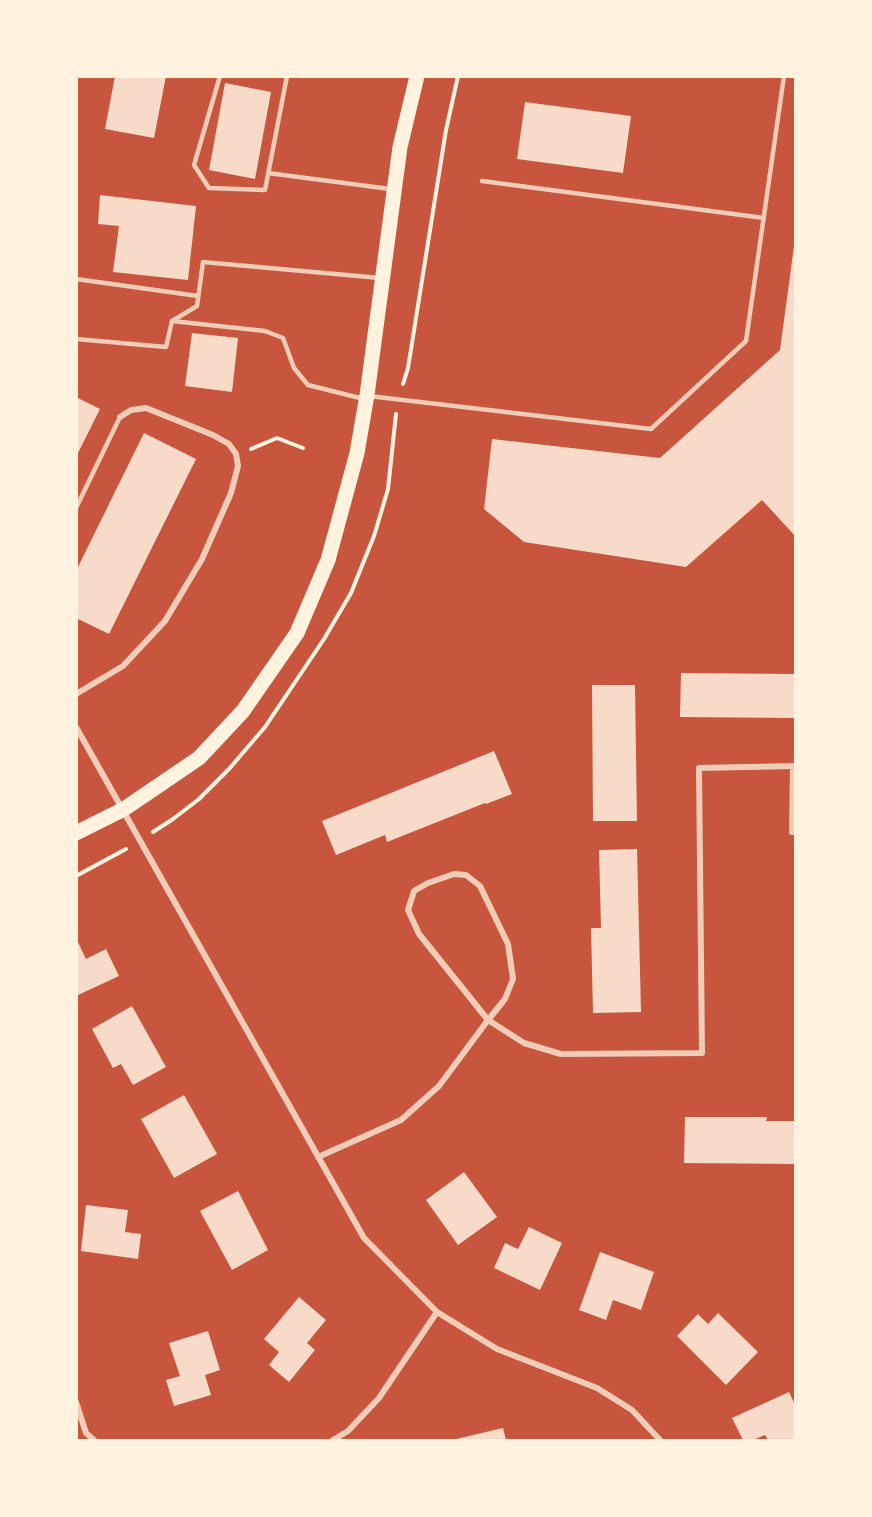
<!DOCTYPE html>
<html>
<head>
<meta charset="utf-8">
<style>
	body { margin:0 }
	#map { position:relative; width:872px; height:1517px; overflow:hidden; background:#c8553d; font-family:Literata,serif }
	canvas { display:block }
	.frame { position:absolute; inset:0; border:78px solid #fff3e0; pointer-events:none }
</style>
</head>
<body>
<div id="map">
<canvas width="872" height="1517"></canvas>
<div class="frame"></div>
</div>
<script>
const ctx = document.querySelector('canvas').getContext('2d');
ctx.lineJoin = 'round';
function fillPath(path, color) { ctx.fillStyle = color; ctx.fill(path, 'evenodd'); }
const shape = rows => new Path2D(rows.map(r => 'M' + r).join(''));
function strokePath(path, color, width, dash) { ctx.strokeStyle = color; ctx.lineWidth = width; ctx.lineCap = dash ? 'butt' : 'round'; ctx.setLineDash(dash || []); ctx.stroke(path); }
fillPath(shape([
	[115,76,166,76,154,138,105,129],
	[225,83,271,92,255,179,209,170],
	[525,102,631,116,623,173,517,159],
	[100,195,196,206,188,280,113,272,119,226,98,224],
	[794,246,796,247,796,537,762,500,686,567,524,542,484,509,492,439,660,458,780,350],
	[192,333,238,338,232,392,185,386],
	[76,397,100,409,76,457],
	[144,433,196,459,109,634,76,618,76,571],
	[681,673,796,674,796,718,680,717],
	[592,685,635,685,637,821,593,821],
	[494,751,512,794,486,804,485,803,387,842,385,835,336,855,322,821],
	[637,849,641,1012,593,1013,591,928,601,928,599,850],
	[76,938,86,959,106,949,119,976,76,996],
	[132,1006,166,1067,133,1085,121,1064,113,1068,92,1029],
	[184,1095,217,1154,174,1178,141,1119],
	[685,1117,767,1117,766,1121,796,1121,796,1164,684,1163],
	[464,1172,497,1217,458,1245,426,1200],
	[238,1191,268,1250,232,1270,200,1211],
	[86,1205,128,1210,125,1232,141,1234,138,1259,81,1251],
	[529,1227,562,1243,540,1290,494,1268,505,1243,518,1249],
	[600,1252,654,1272,641,1310,613,1300,606,1320,579,1310],
	[299,1297,326,1320,307,1343,315,1350,289,1382,269,1365,279,1352,264,1339],
	[718,1313,758,1352,726,1385,677,1336,698,1314,708,1324],
	[208,1331,220,1370,205,1375,211,1395,174,1406,166,1380,180,1376,169,1343],
	[789,1392,796,1407,796,1440,768,1440,765,1435,753,1440,743,1440,732,1418],
	[503,1428,506,1440,452,1440]
]), '#f7dbc8');
strokePath(shape([
	[403,384,408,368,446,130,458,76],
	[251,449,277,438,303,448],
	[153,832,173,819,199,799,229,769,265,727,324,639,351,593,374,536,388,489,396,414],
	[76,876,126,849]
]), '#fff3e0', 4);
strokePath(shape([
	[220,76,194,165,209,188,265,190,287,76],
	[268,173,390,189],
	[482,181,764,218],
	[76,279,198,296],
	[172,321,197,306,203,262,380,278],
	[76,339,166,347,172,321,265,331,283,338,294,368,308,385,364,399],
	[369,396,651,429,746,341,784,76],
	[76,508,120,417]
]), '#f1ccb7', 4.5);
strokePath(shape([
	[76,694,123,666,165,621,202,559,231,493,238,466,236,454,229,444,213,435,146,408,131,410,120,417],
	[76,727,364,1238,437,1312,497,1349,597,1388,632,1410,660,1440],
	[793,766,792,832,796,832],
	[454,874,466,875,480,886,508,944,513,979,505,999,488,1020,419,934,408,910,414,891,428,883,454,874],
	[318,1157,401,1120,439,1086,488,1020,524,1043,561,1054,702,1053,699,768,796,766],
	[76,1402,86,1433,94,1440],
	[333,1440,348,1431,379,1398,437,1312]
]), '#f1ccb7', 6);
strokePath(shape([
	[76,833,124,809,199,758,243,711,297,633,328,560,357,453,367,395,400,147,417,76]
]), '#fff3e0', 15);
</script>
</body>
</html>
